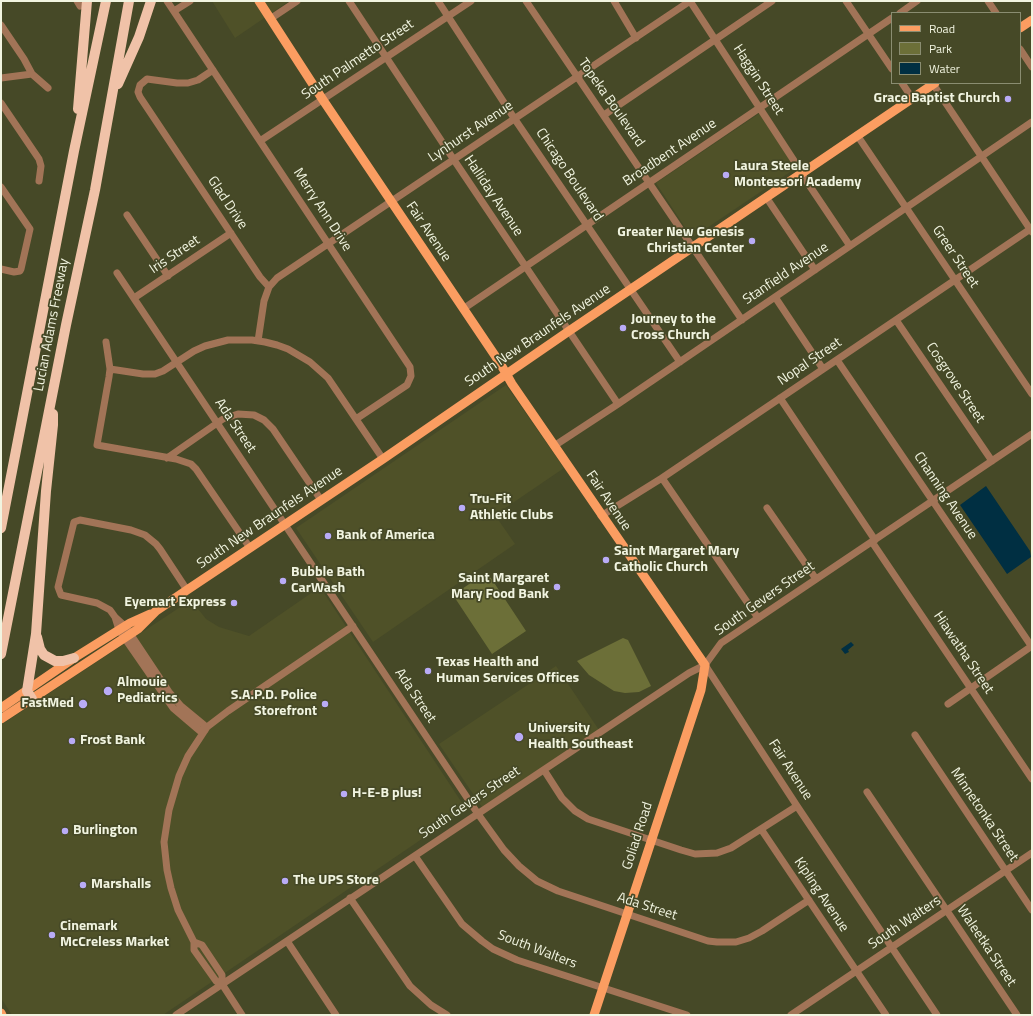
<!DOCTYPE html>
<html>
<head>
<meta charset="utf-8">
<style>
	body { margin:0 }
	#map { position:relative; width:1033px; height:1016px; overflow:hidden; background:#464927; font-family:"Titillium Web",sans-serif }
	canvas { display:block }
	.frame { position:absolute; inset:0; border:2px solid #f1f4e0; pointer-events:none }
	.legend { position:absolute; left:891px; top:12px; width:130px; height:72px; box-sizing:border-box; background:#464927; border:1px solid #8a8d71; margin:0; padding:5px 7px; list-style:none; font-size:12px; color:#f1f4e0 }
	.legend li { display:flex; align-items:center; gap:8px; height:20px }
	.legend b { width:20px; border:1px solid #8a8d71 }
</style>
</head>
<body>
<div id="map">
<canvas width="1033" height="1016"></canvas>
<div class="frame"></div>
<ul class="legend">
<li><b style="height:5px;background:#fb9d61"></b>Road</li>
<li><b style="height:11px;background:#6c6f38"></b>Park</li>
<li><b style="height:11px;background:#002f42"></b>Water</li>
</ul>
</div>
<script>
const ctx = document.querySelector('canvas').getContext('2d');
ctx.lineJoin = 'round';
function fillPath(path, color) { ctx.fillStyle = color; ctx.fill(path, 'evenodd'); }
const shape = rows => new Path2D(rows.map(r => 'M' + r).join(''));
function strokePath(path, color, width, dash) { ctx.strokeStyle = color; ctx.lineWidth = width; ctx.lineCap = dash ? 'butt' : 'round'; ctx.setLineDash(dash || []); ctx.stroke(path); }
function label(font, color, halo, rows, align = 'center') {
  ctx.font = font + ' "Titillium Web",sans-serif'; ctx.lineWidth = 3.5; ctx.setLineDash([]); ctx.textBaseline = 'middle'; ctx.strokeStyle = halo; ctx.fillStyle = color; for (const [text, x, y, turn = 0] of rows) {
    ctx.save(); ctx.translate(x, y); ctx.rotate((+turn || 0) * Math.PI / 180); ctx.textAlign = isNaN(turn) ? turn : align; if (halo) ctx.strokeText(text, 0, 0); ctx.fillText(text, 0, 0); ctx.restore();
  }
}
fillPath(shape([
	[212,1,289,1,235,38],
	[760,113,796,168,692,238,656,183],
	[506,385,564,468,495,515,515,544,373,642,296,528],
	[320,587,466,809,163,1015,12,1015,1,998,1,725,191,600,206,619,219,627,249,636],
	[556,666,599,730,482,807,439,744]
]), '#4f5128');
fillPath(shape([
	[487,572,526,631,492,654,453,595],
	[623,638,628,640,651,686,639,692,625,693,614,691,589,675,577,661]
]), '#6c6f38');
fillPath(shape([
	[986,486,1030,551,1031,557,1007,574,960,505],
	[851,642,854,645,848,650,849,652,845,654,841,649]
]), '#002f42');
strokePath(shape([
	[77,1,80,6],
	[167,1,410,367,411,376,407,385,356,419],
	[349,1,454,160,618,404],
	[438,1,514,118,680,362],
	[526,1,742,320],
	[614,1,636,38],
	[690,1,802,173],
	[846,1,892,69],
	[988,1,996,13],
	[174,11,190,1],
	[900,13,917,1],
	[270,19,297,1],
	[1,25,24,59,32,74,48,88],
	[1020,49,1032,67],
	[213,70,198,80,188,83,177,83,147,79,140,85,138,92,140,97,260,277,269,287],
	[1,78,32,74],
	[902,83,912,98],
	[933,84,1032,232],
	[1,103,39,159,41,166,39,181],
	[604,115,772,1],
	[857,135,1032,394],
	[260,141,471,1],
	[801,173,850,246],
	[1,187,30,229,21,269,20,271,14,272,1,269],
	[766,197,815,270],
	[127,215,168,276],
	[117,273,478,814,504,850,519,866,537,881,558,891,708,941,717,942,736,942,749,938,762,931,809,900],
	[775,297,823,369],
	[134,298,231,233],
	[463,309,892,18],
	[896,320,992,461],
	[258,341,264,301,269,287,277,278,690,1],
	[106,342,110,369,109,377,97,445,176,459,191,464,196,469,250,548],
	[837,360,1032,647],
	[110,369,143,374,155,374,163,371,194,351,205,346,228,340,252,340,265,342,277,345,288,349,310,362,328,378,383,459],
	[780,398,875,540],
	[554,446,618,404,1032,122],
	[167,458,223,419,238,414,254,415,264,420,273,429,321,500],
	[662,478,758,618],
	[767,508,816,579],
	[601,516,662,478,1032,228],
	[872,542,1032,779],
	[115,617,119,630,173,708,200,731,205,730,204,725,181,706,169,692,125,626,115,617,110,610,97,603,61,595,58,587,74,522,80,520,131,530,145,535,156,544,160,549,187,590],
	[705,665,797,806,937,1015],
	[948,704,1032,646],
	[915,735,1032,910],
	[544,770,562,798,575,811,588,819,681,850,695,854,717,853,731,848,797,806],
	[867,792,1017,1015],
	[761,829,886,1015],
	[415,856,462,924,482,941,493,949,517,960,687,1015],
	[350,898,410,986,431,1005,447,1015],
	[287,941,336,1015],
	[194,942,202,945,222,975,222,984],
	[176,1015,689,673,705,665,721,643,730,637,1032,434],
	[242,1015,222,984,216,981,194,950,194,942,178,910,171,888,167,870,164,842,169,810,179,776,188,756,207,727,228,711,353,626],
	[791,1015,1032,853]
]), '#a27457', 7);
strokePath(shape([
	[259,1,323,100,500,363,512,384,705,665,701,690,594,1015],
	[1020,28,1032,20],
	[1,708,74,658,130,623,150,614],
	[1,719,138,629,156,611,187,590,383,459,569,331,935,83],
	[1,1013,2,1015]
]), '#fb9d61', 9);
strokePath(shape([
	[118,84,139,37,151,1],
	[78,109,87,1],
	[1,528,74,151,106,1],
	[37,637,40,649,44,655,55,661,63,661,74,658],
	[1,654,66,325,95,190,129,1],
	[32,699,27,691,36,634,46,491,53,425,53,414]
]), '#f0c2a8', 10);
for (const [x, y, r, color] of [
	[1008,99,4,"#b9abf7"],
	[726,175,4,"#b9abf7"],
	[752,241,4,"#b9abf7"],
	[623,328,4,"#b9abf7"],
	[462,508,4,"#b9abf7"],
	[328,536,4,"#b9abf7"],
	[606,560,4,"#b9abf7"],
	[283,581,4,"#b9abf7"],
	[557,587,4,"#b9abf7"],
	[234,603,4,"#b9abf7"],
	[428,671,4,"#b9abf7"],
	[108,691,5,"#b9abf7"],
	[83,704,5,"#b9abf7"],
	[325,704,4,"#b9abf7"],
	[519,737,5,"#b9abf7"],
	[72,741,4,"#b9abf7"],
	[344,794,4,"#b9abf7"],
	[65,831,4,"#b9abf7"],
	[285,881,4,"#b9abf7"],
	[83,885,4,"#b9abf7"],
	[52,935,4,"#b9abf7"]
]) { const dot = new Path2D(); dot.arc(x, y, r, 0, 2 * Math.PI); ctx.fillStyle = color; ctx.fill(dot); strokePath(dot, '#464927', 1.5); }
label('14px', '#f1f4e0', '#464927', [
	["South Palmetto Street",358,60,-34],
	["Haggin Street",758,80,57],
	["Topeka Boulevard",611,103,55],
	["Lynhurst Avenue",471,132,-34],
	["Broadbent Avenue",670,153,-34],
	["Chicago Boulevard",569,175,56],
	["Halliday Avenue",493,196,56],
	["Glad Drive",227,203,56],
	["Merry Ann Drive",322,210,57],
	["Fair Avenue",428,232,56],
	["Iris Street",175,255,-34],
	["Greer Street",955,257,56],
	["Stanfield Avenue",786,274,-34],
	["Lucian Adams Freeway",52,325,-79],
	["South New Braunfels Avenue",538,336,-34],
	["Nopal Street",810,362,-34],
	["Cosgrove Street",955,383,56],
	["Ada Street",235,426,56],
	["Channing Avenue",945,496,56],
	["Fair Avenue",608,501,56],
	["South New Braunfels Avenue",270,518,-34],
	["South Gevers Street",765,599,-35],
	["Hiawatha Street",963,653,56],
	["Ada Street",415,696,56],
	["Fair Avenue",790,770,57],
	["South Gevers Street",470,803,-34],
	["Minnetonka Street",984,815,56],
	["Goliad Road",638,836,-72],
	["Kipling Avenue",821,895,56],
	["Ada Street",647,907,18],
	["South Walters",905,923,-34],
	["Waleetka Street",986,946,56],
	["South Walters",537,950,21]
]);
label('bold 14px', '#f1f4e0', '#464927', [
	["Grace Baptist Church",1000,99,"right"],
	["Laura Steele",734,167],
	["Montessori Academy",734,183],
	["Greater New Genesis",744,233,"right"],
	["Christian Center",744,249,"right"],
	["Journey to the",631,320],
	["Cross Church",631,336],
	["Tru-Fit",470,500],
	["Athletic Clubs",470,516],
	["Bank of America",336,536],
	["Saint Margaret Mary",614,552],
	["Catholic Church",614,568],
	["Bubble Bath",291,573],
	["CarWash",291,589],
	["Saint Margaret",549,579,"right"],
	["Mary Food Bank",549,595,"right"],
	["Eyemart Express",226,603,"right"],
	["Texas Health and",436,663],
	["Human Services Offices",436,679],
	["Almouie",117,683],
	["Pediatrics",117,699],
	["S.A.P.D. Police",317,696,"right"],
	["Storefront",317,712,"right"],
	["FastMed",74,704,"right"],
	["University",528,729],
	["Health Southeast",528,745],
	["Frost Bank",80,741],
	["H-E-B plus!",352,794],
	["Burlington",73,831],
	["The UPS Store",293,881],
	["Marshalls",91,885],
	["Cinemark",60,927],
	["McCreless Market",60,943]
], 'left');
</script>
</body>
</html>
